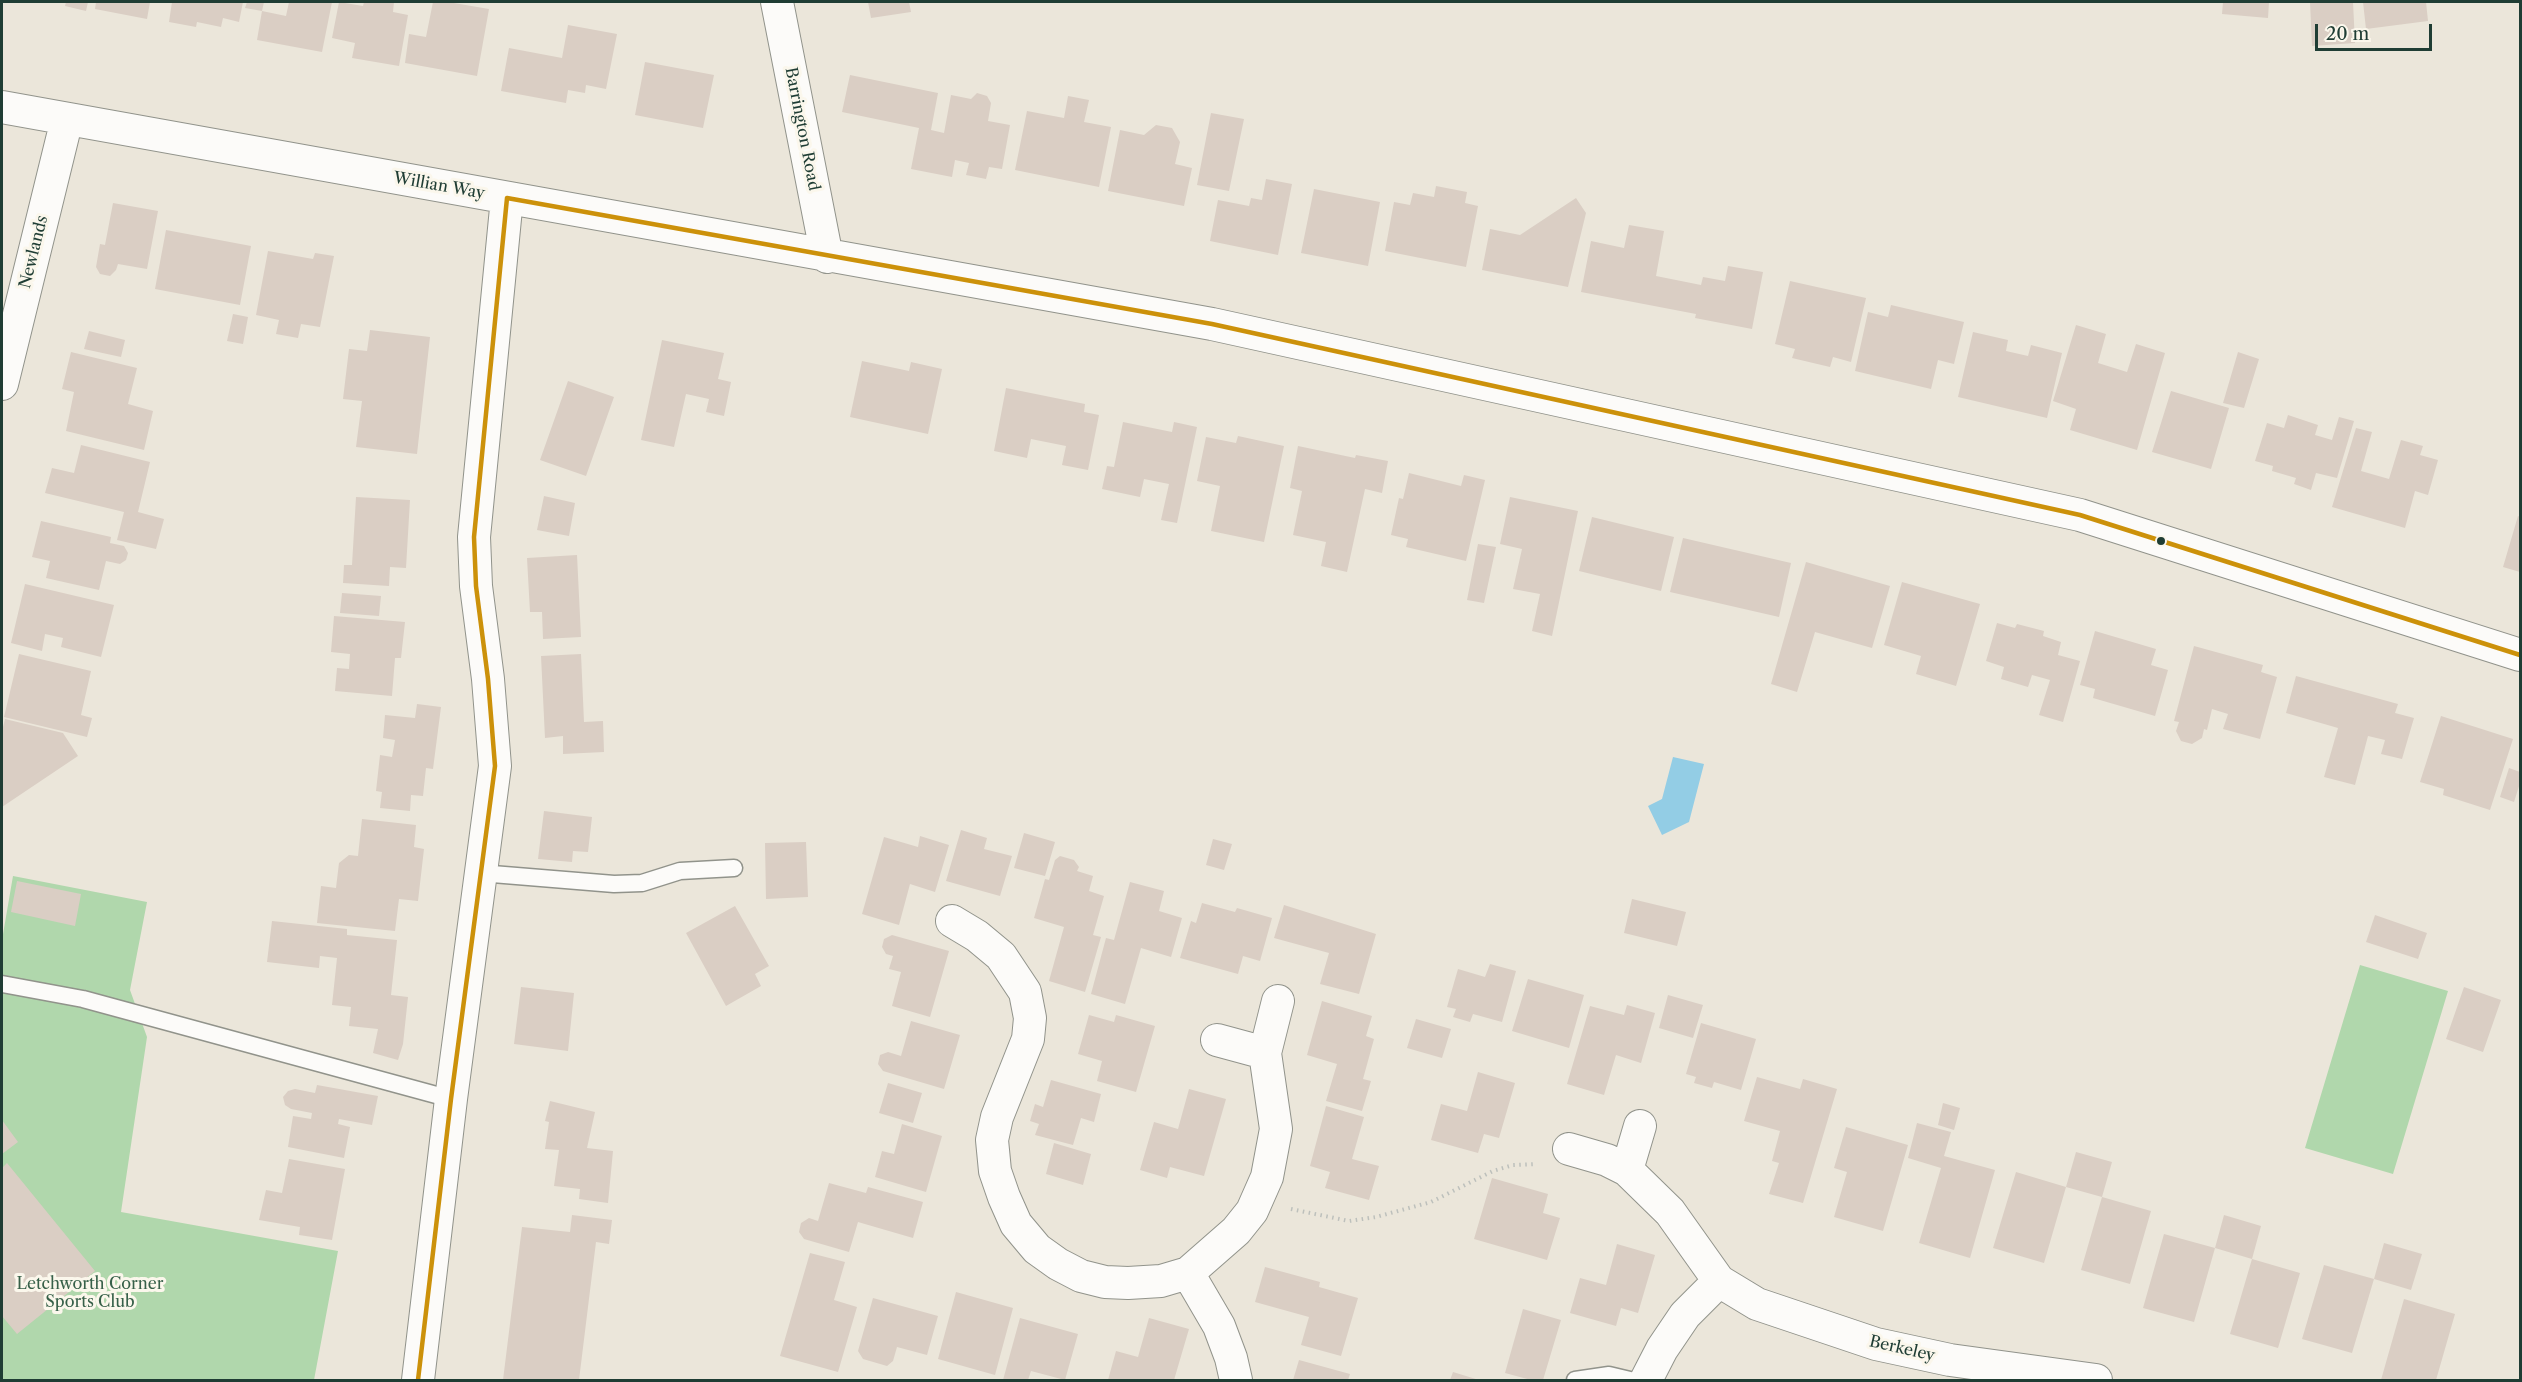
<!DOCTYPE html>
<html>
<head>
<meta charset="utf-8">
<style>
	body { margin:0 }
	#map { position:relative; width:2522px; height:1382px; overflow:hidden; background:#ebe6da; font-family:"Libre Caslon Text",serif }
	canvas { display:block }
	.frame { position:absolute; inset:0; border:3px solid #1f3d34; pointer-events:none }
	.scale { position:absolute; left:2315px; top:24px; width:117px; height:27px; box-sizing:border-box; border:3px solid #1f3d34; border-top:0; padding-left:8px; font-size:18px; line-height:21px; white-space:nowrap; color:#1f3d34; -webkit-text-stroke:4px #fbf7ec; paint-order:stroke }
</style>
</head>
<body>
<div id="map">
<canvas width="2522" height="1382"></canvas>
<div class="frame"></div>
<div class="scale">20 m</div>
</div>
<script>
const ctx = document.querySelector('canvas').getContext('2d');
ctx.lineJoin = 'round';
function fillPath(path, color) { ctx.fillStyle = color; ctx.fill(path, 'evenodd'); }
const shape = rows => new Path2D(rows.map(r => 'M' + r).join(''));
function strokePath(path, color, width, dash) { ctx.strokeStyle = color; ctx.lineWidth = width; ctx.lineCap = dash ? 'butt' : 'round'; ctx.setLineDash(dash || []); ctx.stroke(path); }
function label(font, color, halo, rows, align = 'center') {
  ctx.font = font + ' "Libre Caslon Text",serif'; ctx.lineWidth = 6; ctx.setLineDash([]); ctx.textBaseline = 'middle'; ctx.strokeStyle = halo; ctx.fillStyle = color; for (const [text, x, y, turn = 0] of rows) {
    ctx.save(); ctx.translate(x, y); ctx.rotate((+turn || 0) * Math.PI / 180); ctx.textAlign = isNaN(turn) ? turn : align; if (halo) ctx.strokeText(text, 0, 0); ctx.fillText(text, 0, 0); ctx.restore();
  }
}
fillPath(shape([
	[13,876,147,902,130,990,147,1037,121,1212,338,1251,314,1380,2,1380,2,940],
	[2360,965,2448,991,2393,1174,2305,1148]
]), '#b0d7ac');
fillPath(shape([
	[1673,757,1704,764,1689,822,1662,835,1648,806,1662,799]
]), '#93cde5');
fillPath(shape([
	[66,2,88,2,86,11,65,6],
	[96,2,150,2,147,19,95,9],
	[172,2,243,2,239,22,223,18,221,27,197,22,196,27,169,22],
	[247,2,264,2,262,11,245,8],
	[289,2,332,2,322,52,257,40,262,11,286,16],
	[339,2,363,6,364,2,394,2,393,12,408,15,399,66,352,58,355,43,332,38],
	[433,2,448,2,489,9,477,76,405,63,409,34,426,37],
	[868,2,909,2,911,12,871,18],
	[2223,2,2269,2,2268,18,2222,14],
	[2310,2,2353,2,2355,43,2312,46],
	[2363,2,2426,2,2428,21,2366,29],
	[568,25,617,34,606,89,586,85,585,93,568,90,566,103,501,91,509,48,562,58],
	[645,62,714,75,703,128,635,115],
	[850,75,938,93,931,130,944,133,951,95,971,99,977,93,987,96,991,103,988,121,1010,125,1002,169,989,167,986,179,966,175,969,163,955,160,952,177,911,169,919,128,842,112],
	[1068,96,1089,100,1084,122,1111,127,1099,187,1015,170,1027,111,1064,118],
	[1211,113,1244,119,1229,191,1197,185],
	[1156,125,1172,128,1180,142,1175,164,1192,168,1184,206,1108,191,1120,130,1144,135],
	[1266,179,1292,184,1278,255,1210,241,1218,200,1249,206,1251,198,1262,200],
	[1436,186,1467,192,1465,203,1478,206,1466,267,1385,251,1394,202,1410,205,1413,193,1434,197],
	[1314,189,1380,202,1368,266,1301,253],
	[1576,198,1586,213,1568,287,1482,270,1490,229,1520,235],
	[113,203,158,211,147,269,118,264,116,270,110,276,100,274,96,267,100,244,105,245],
	[1629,225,1664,231,1656,276,1701,285,1703,277,1725,281,1728,266,1763,272,1752,329,1695,318,1696,314,1581,292,1591,241,1624,248],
	[166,230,251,246,240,305,155,289],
	[268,251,313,259,315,253,334,256,320,327,301,324,298,338,276,334,279,320,256,315],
	[1790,281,1866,298,1851,362,1833,357,1830,367,1792,358,1795,349,1775,344],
	[1891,305,1964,322,1954,364,1938,360,1931,389,1855,371,1868,312,1888,317],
	[233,314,248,317,243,344,227,341],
	[2076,325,2106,334,2098,363,2127,372,2136,344,2165,353,2137,450,2070,430,2076,409,2053,401],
	[370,330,430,337,417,454,356,447,362,401,343,399,349,349,367,351],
	[89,331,125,340,121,357,84,349],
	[1973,332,2008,340,2006,351,2028,356,2031,345,2062,353,2047,418,1958,397],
	[662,340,724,353,718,379,731,382,724,416,706,412,709,399,686,394,674,447,641,440],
	[71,352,137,368,128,404,153,411,144,450,66,431,74,392,62,389],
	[2238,352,2259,359,2244,408,2223,403],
	[862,361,909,371,911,362,942,369,928,434,850,417],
	[568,381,614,397,586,476,540,460],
	[1006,388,1085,404,1084,412,1099,415,1088,470,1062,465,1066,446,1031,439,1027,458,994,451],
	[2171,391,2229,408,2211,469,2152,452],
	[2288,415,2318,425,2315,435,2332,440,2339,417,2354,421,2337,478,2316,473,2311,490,2294,484,2296,478,2272,471,2273,466,2255,461,2267,423,2284,428],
	[1123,422,1172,432,1174,422,1197,427,1177,523,1161,520,1169,484,1144,479,1140,497,1102,489,1107,466,1114,467],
	[2356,428,2372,432,2361,471,2389,479,2401,440,2423,446,2420,455,2438,460,2428,495,2415,491,2405,528,2332,507],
	[1238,436,1284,446,1264,542,1211,531,1220,486,1197,481,1206,437,1236,443],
	[81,445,150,462,138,512,164,519,156,549,117,540,124,512,45,493,52,468,74,473],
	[1298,446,1355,458,1356,455,1388,461,1382,493,1365,489,1347,572,1321,566,1326,542,1293,535,1302,491,1290,488],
	[1409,473,1461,486,1464,475,1485,480,1466,561,1406,547,1408,539,1391,535,1399,498,1403,499],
	[544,496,575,503,569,536,537,530],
	[356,497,410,500,406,568,390,567,389,586,343,583,344,565,352,565],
	[1510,497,1578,511,1552,636,1532,631,1540,594,1513,589,1522,549,1500,544],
	[2518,516,2520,517,2520,572,2503,567],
	[1592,517,1674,537,1661,591,1579,571],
	[41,521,111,537,110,543,124,546,128,553,126,560,120,564,106,561,99,590,46,578,50,561,32,557],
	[1683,538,1791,563,1779,617,1670,592],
	[1478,544,1496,547,1484,603,1467,600],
	[577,555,581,637,543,639,542,612,530,612,527,558],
	[1806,562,1890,586,1872,648,1815,632,1797,692,1771,684],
	[1902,582,1980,604,1956,686,1916,674,1921,656,1884,645],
	[25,584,114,605,101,657,61,647,63,638,45,634,42,651,11,643],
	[342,593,381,596,379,616,340,613],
	[334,616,405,622,401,658,395,658,392,696,335,691,337,668,349,669,350,654,331,652],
	[1997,623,2015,628,2017,624,2044,631,2043,636,2061,642,2058,655,2080,661,2063,722,2039,715,2050,680,2032,675,2028,687,2001,679,2004,667,1986,661],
	[2095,631,2156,649,2151,665,2168,670,2155,716,2093,698,2095,689,2080,685],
	[2194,646,2263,665,2261,672,2277,677,2260,739,2223,729,2228,714,2212,709,2207,730,2204,729,2202,738,2192,744,2181,741,2176,731,2179,722,2174,721],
	[19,654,91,671,81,715,92,718,87,737,4,717],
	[581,654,584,722,603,721,604,752,563,754,563,736,545,738,541,656],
	[2296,676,2398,704,2395,713,2414,718,2402,759,2381,754,2385,740,2368,736,2355,785,2324,777,2338,728,2286,713],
	[417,704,441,707,433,769,426,768,423,796,411,795,410,811,380,808,382,792,376,791,380,755,392,757,395,740,383,738,385,715,415,718],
	[2441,716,2513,739,2490,810,2443,795,2444,789,2420,782],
	[5,719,63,733,78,756,2,807,2,731],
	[2509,768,2520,772,2520,783,2514,802,2500,797],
	[544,811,592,817,588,852,573,851,572,862,538,859],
	[362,819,416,825,414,847,424,849,418,901,399,899,395,931,317,923,321,886,336,888,339,863,349,855,358,856],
	[961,830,987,838,984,849,1012,856,1000,896,946,881],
	[1024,833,1055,842,1045,876,1014,868],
	[920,836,949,845,935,892,910,884,899,925,862,914,884,837,918,847],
	[1213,839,1232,844,1224,870,1206,865],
	[806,842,808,897,766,899,765,843],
	[1060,856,1074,860,1079,867,1077,871,1093,876,1089,891,1104,896,1093,935,1101,937,1085,992,1049,981,1064,927,1034,918,1045,879,1049,880,1055,860],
	[17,881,81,894,75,926,11,912],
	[1130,882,1164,891,1159,911,1182,918,1171,957,1141,948,1125,1004,1091,994,1106,938,1114,940],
	[1632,899,1686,912,1677,946,1624,933],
	[1202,903,1235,912,1237,908,1272,918,1260,961,1243,956,1238,974,1180,958,1191,921,1196,923],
	[1284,905,1376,934,1359,994,1320,984,1329,953,1274,938],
	[735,906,769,966,755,974,761,986,726,1006,686,933],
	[2375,915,2427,933,2418,959,2366,942],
	[272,921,347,929,347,935,397,940,391,995,408,997,403,1044,398,1060,373,1053,378,1029,349,1026,351,1007,332,1005,337,958,320,956,319,968,267,962],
	[892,935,949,951,930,1017,892,1006,901,972,889,969,893,956,886,954,882,947,884,939],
	[1490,964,1516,971,1502,1022,1473,1014,1470,1022,1453,1017,1456,1009,1447,1007,1458,969,1485,977],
	[1528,979,1584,995,1569,1048,1512,1031],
	[521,987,574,993,568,1051,514,1044],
	[2464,987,2501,1000,2483,1052,2446,1039],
	[1668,995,1703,1005,1693,1038,1659,1028],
	[1322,1001,1372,1016,1366,1036,1374,1039,1363,1079,1371,1081,1362,1111,1326,1101,1337,1064,1307,1055],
	[1627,1005,1655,1013,1641,1063,1616,1055,1604,1095,1567,1084,1590,1006,1624,1015],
	[1089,1015,1114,1022,1116,1015,1155,1026,1136,1092,1097,1081,1102,1061,1078,1054],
	[1416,1019,1451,1029,1442,1058,1407,1048],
	[911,1021,960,1035,944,1089,883,1071,878,1064,880,1055,888,1052,901,1056],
	[1701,1023,1756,1039,1741,1090,1714,1082,1712,1088,1694,1083,1696,1077,1686,1074],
	[1478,1072,1515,1083,1499,1138,1484,1134,1478,1153,1431,1140,1441,1104,1467,1111],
	[1757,1077,1800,1089,1803,1079,1837,1089,1803,1203,1769,1194,1779,1163,1772,1161,1780,1131,1744,1121],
	[1051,1080,1101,1094,1094,1122,1081,1118,1073,1145,1035,1135,1039,1124,1030,1121,1035,1104,1043,1107],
	[888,1083,922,1093,913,1123,879,1113],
	[317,1085,378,1096,372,1125,339,1119,338,1124,350,1127,344,1158,288,1147,293,1116,311,1119,312,1113,291,1109,285,1105,283,1097,288,1091,295,1089,315,1093],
	[1189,1089,1226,1099,1204,1176,1170,1167,1167,1178,1140,1170,1154,1122,1178,1129],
	[550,1101,595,1112,587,1148,613,1151,608,1203,579,1199,580,1189,554,1186,559,1150,545,1149,549,1122,545,1121],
	[1943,1103,1960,1108,1954,1130,1938,1125],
	[1326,1106,1364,1117,1352,1159,1379,1166,1369,1200,1325,1188,1330,1172,1310,1166],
	[2,1120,18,1142,2,1154],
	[1917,1123,1951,1132,1944,1156,1995,1170,1970,1258,1919,1243,1941,1168,1908,1158],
	[902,1124,942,1136,926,1192,875,1177,882,1151,894,1154],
	[1846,1127,1908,1145,1883,1231,1834,1217,1847,1172,1834,1168],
	[1054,1143,1091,1154,1083,1185,1046,1174],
	[2076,1152,2112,1162,2102,1197,2066,1187],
	[289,1159,345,1169,332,1240,299,1235,300,1227,259,1220,266,1190,282,1193],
	[7,1163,95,1271,17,1334,2,1316,2,1168],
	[2016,1172,2066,1187,2044,1263,1993,1248],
	[1492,1178,1548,1194,1543,1213,1560,1218,1547,1260,1474,1239],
	[829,1183,866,1193,868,1187,923,1202,913,1238,858,1222,849,1252,804,1239,799,1232,801,1223,809,1218,818,1221],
	[2102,1197,2151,1211,2130,1284,2081,1270],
	[572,1215,612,1220,609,1244,596,1242,579,1380,503,1380,522,1227,570,1232],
	[2224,1215,2261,1226,2252,1259,2300,1273,2278,1348,2230,1334,2252,1259,2215,1248],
	[2164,1234,2215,1248,2194,1322,2143,1308],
	[2384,1243,2422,1254,2411,1290,2374,1279],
	[1617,1244,1655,1255,1638,1313,1621,1308,1616,1326,1570,1313,1580,1278,1606,1285],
	[810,1253,845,1262,834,1300,857,1307,838,1372,780,1356],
	[2324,1265,2374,1279,2352,1353,2302,1339],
	[1265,1267,1320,1282,1319,1287,1358,1298,1341,1356,1301,1345,1309,1317,1255,1302],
	[956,1292,1013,1308,995,1375,938,1359],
	[873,1298,938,1316,927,1355,897,1347,893,1361,887,1366,863,1359,858,1351],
	[2404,1299,2455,1314,2436,1380,2381,1380],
	[1523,1309,1561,1320,1543,1380,1531,1380,1505,1373],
	[1020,1318,1078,1334,1065,1380,1031,1371,1028,1380,1003,1380],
	[1149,1318,1189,1329,1174,1380,1108,1380,1116,1351,1138,1357],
	[1299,1360,1350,1374,1348,1380,1293,1380],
	[1453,1372,1479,1380,1450,1380]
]), '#dacec4');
const lane = shape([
	[480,873,614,884,642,883,680,871,734,868],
	[2,984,83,999,451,1099],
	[1575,1380,1609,1375,1630,1380]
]);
const street = shape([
	[777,2,827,257],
	[2,107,1212,324,2080,515,2520,655],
	[2,384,67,119],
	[952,921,977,936,1001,956,1025,992,1030,1018,1028,1039,997,1117,992,1140,995,1171,1004,1197,1016,1224,1037,1249,1058,1264,1081,1276,1105,1282,1128,1283,1161,1281,1188,1273],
	[1217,1040,1265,1053],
	[1569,1149,1607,1160,1627,1170,1670,1212,1719,1281,1757,1304,1876,1344,1950,1360,2096,1380],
	[1627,1170,1640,1126],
	[418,1380,451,1099,495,766,488,679,476,586,474,537,507,198],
	[1236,1380,1231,1358,1219,1326,1188,1273,1236,1231,1252,1211,1267,1177,1276,1129,1265,1053,1278,1001],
	[1646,1380,1662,1349,1685,1315,1719,1281]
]);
strokePath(lane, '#91938b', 19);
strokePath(street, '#91938b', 34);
strokePath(shape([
	[1291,1209,1349,1221,1376,1217,1431,1202,1493,1171,1513,1165,1536,1164]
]), '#bdc0bc', 4, [1.5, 4.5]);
strokePath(lane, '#fcfbf9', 16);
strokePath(street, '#fcfbf9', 32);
strokePath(shape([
	[507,198,1212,324,2080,515,2520,655],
	[418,1380,451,1099,495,766,488,679,476,586,474,537,507,198]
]), '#cc910a', 4.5);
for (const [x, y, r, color] of [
	[2161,541,5,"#1f3d34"]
]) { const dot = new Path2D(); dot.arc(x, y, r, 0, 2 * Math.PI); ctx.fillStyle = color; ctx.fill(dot); strokePath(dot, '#fbf7ec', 2); }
label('16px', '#1f3d34', '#fbf7ec', [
	["Barrington Road",802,129,79],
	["Willian Way",439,186,10],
	["Newlands",34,252,-76],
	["Berkeley",1902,1349,13]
]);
label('16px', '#376049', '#fbf7ec', [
	["Letchworth Corner",90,1284],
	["Sports Club",90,1302]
]);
</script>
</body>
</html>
